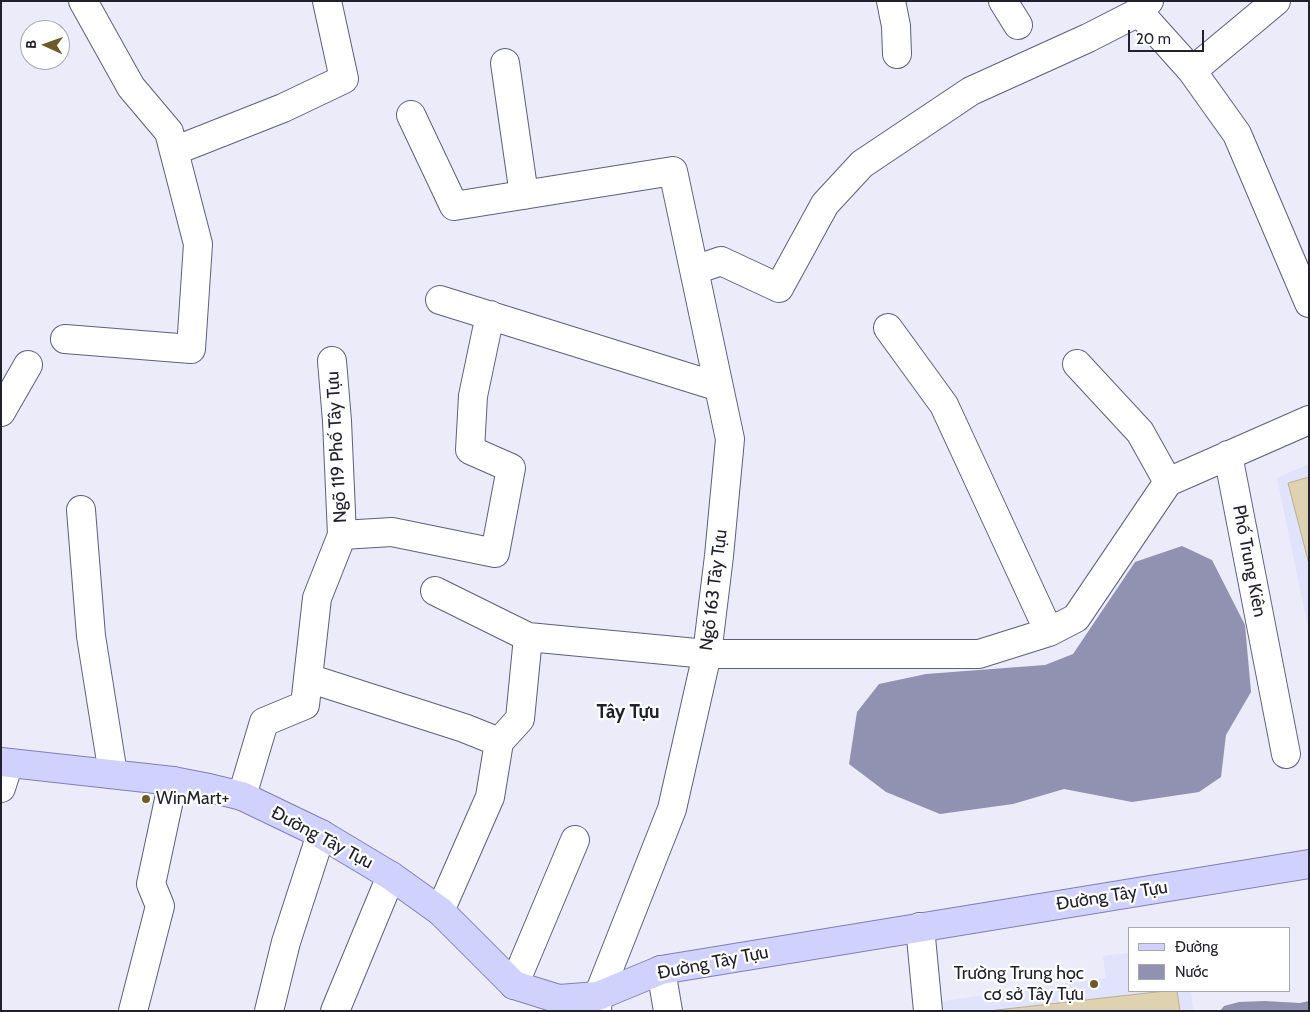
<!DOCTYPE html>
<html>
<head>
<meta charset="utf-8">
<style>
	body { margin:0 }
	#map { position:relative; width:1310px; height:1012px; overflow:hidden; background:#ebebf9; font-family:Cabin,sans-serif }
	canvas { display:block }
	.frame { position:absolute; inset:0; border:2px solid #21212d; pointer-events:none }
	.legend { position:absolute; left:1128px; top:927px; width:162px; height:65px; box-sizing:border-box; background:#fff; border:1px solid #a6a6ab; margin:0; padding:6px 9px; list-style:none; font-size:15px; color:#21212d }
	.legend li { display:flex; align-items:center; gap:10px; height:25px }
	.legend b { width:25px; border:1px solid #a6a6ab }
	.north { position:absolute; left:20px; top:20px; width:50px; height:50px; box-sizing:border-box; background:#fff; border:1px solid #a6a6ab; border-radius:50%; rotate:272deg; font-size:14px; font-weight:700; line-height:20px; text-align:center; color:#21212d }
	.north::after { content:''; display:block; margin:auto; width:18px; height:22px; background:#6d5b29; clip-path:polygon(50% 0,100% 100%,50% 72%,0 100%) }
	.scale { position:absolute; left:1128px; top:30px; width:76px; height:22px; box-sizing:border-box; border:2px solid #21212d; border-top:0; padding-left:6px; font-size:15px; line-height:18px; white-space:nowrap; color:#21212d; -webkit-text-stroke:4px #fff; paint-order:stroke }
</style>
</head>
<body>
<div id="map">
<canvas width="1310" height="1012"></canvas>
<div class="frame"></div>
<ul class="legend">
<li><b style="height:6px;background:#d1d1fe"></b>Đường</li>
<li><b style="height:14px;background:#9191b2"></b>Nước</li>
</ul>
<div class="north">B</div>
<div class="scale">20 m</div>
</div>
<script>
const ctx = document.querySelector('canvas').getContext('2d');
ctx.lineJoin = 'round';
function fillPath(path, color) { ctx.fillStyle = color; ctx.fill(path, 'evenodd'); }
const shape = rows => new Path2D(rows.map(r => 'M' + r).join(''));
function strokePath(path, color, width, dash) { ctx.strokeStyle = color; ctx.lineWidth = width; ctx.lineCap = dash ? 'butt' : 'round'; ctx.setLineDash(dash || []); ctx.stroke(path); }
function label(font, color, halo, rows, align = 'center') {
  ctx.font = font + ' Cabin,sans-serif'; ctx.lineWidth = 4.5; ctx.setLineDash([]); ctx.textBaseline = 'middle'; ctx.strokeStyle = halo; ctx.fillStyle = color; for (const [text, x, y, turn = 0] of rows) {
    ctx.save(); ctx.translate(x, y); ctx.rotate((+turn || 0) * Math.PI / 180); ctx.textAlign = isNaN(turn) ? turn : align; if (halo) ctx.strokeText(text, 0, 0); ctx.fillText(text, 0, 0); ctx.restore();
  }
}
fillPath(shape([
	[1309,464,1309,632,1277,478],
	[1129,953,1129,991,1191,991,1193,1011,937,1011,936,1002,1106,978,1103,956]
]), '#e1e2fb');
fillPath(shape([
	[1182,546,1212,560,1245,625,1251,692,1226,735,1221,777,1199,792,1132,802,1064,789,1013,804,940,814,886,792,849,764,857,712,879,684,926,674,1045,665,1073,654,1135,562],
	[1265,1001,1300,1003,1309,1001,1309,1011,1220,1011,1224,1006,1239,1002]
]), '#9191b2');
const building = shape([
	[1309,477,1309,564,1288,483,1309,477],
	[1165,991,1177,991,1180,1011,988,1011,1165,991]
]);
fillPath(building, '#dfd2b0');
strokePath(building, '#bcaf8f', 1);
const minor = shape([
	[891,1,896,26,897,54],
	[1003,1,1018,25],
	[1139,12,1192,71,1237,134,1309,303],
	[505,63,524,195],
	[1192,71,1276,1],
	[411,115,454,206,673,171,730,439,719,556,707,654,672,809,598,996,597,1011],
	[174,151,283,108,344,79,327,1],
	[695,270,721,261,779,288,825,204,862,164,971,91,1088,38,1139,12,1149,1],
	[440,300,719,387],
	[888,328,944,405,1049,632],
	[65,339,191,349,198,244,169,132,131,87,83,1],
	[1077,364,1140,432,1168,482],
	[1,412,28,365],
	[1228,455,1286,754],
	[81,510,91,636,113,774],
	[342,535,392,532,495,553,511,468,470,450,473,396,490,315],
	[435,591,528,637,707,654,979,654,1049,632,1076,618,1168,482,1309,420],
	[308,678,464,728,499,742],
	[1,788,9,763],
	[242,796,264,722,305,705,317,598,342,535,337,421,332,361],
	[440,911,490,797,499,742,520,719,528,637],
	[920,927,928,1011],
	[661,970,668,1011],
	[514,985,575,840],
	[133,1011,160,906,151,884,173,781],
	[269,1011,286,942,321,834],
	[335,1011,391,876]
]);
const major = shape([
	[1,762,173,781,209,788,242,796,321,834,391,876,440,911,514,985,559,999,598,996,661,970,1309,864]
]);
strokePath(minor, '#5f5f7c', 30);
strokePath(major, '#807fb4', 30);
strokePath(minor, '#fff', 28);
strokePath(major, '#d1d1fe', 28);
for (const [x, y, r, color] of [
	[146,799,5,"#6d5b29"],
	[1094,984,5,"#6d5b29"]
]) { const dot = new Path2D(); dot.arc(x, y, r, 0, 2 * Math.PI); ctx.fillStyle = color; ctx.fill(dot); strokePath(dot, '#fff', 2); }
label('18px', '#21212d', '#fff', [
	["Ngõ 119 Phố Tây Tựu",337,447,-93],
	["Phố Trung Kiên",1249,561,79],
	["Ngõ 163 Tây Tựu",714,590,-83],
	["Đường Tây Tựu",322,838,28],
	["Đường Tây Tựu",1112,896,-9],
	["Đường Tây Tựu",713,963,-11]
]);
label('18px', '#21212d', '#fff', [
	["WinMart+",156,799],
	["Trường Trung học",1084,974,"right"],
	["cơ sở Tây Tựu",1084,995,"right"]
], 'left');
label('bold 19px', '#21212d', '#fff', [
	["Tây Tựu",628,712]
]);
</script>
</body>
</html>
